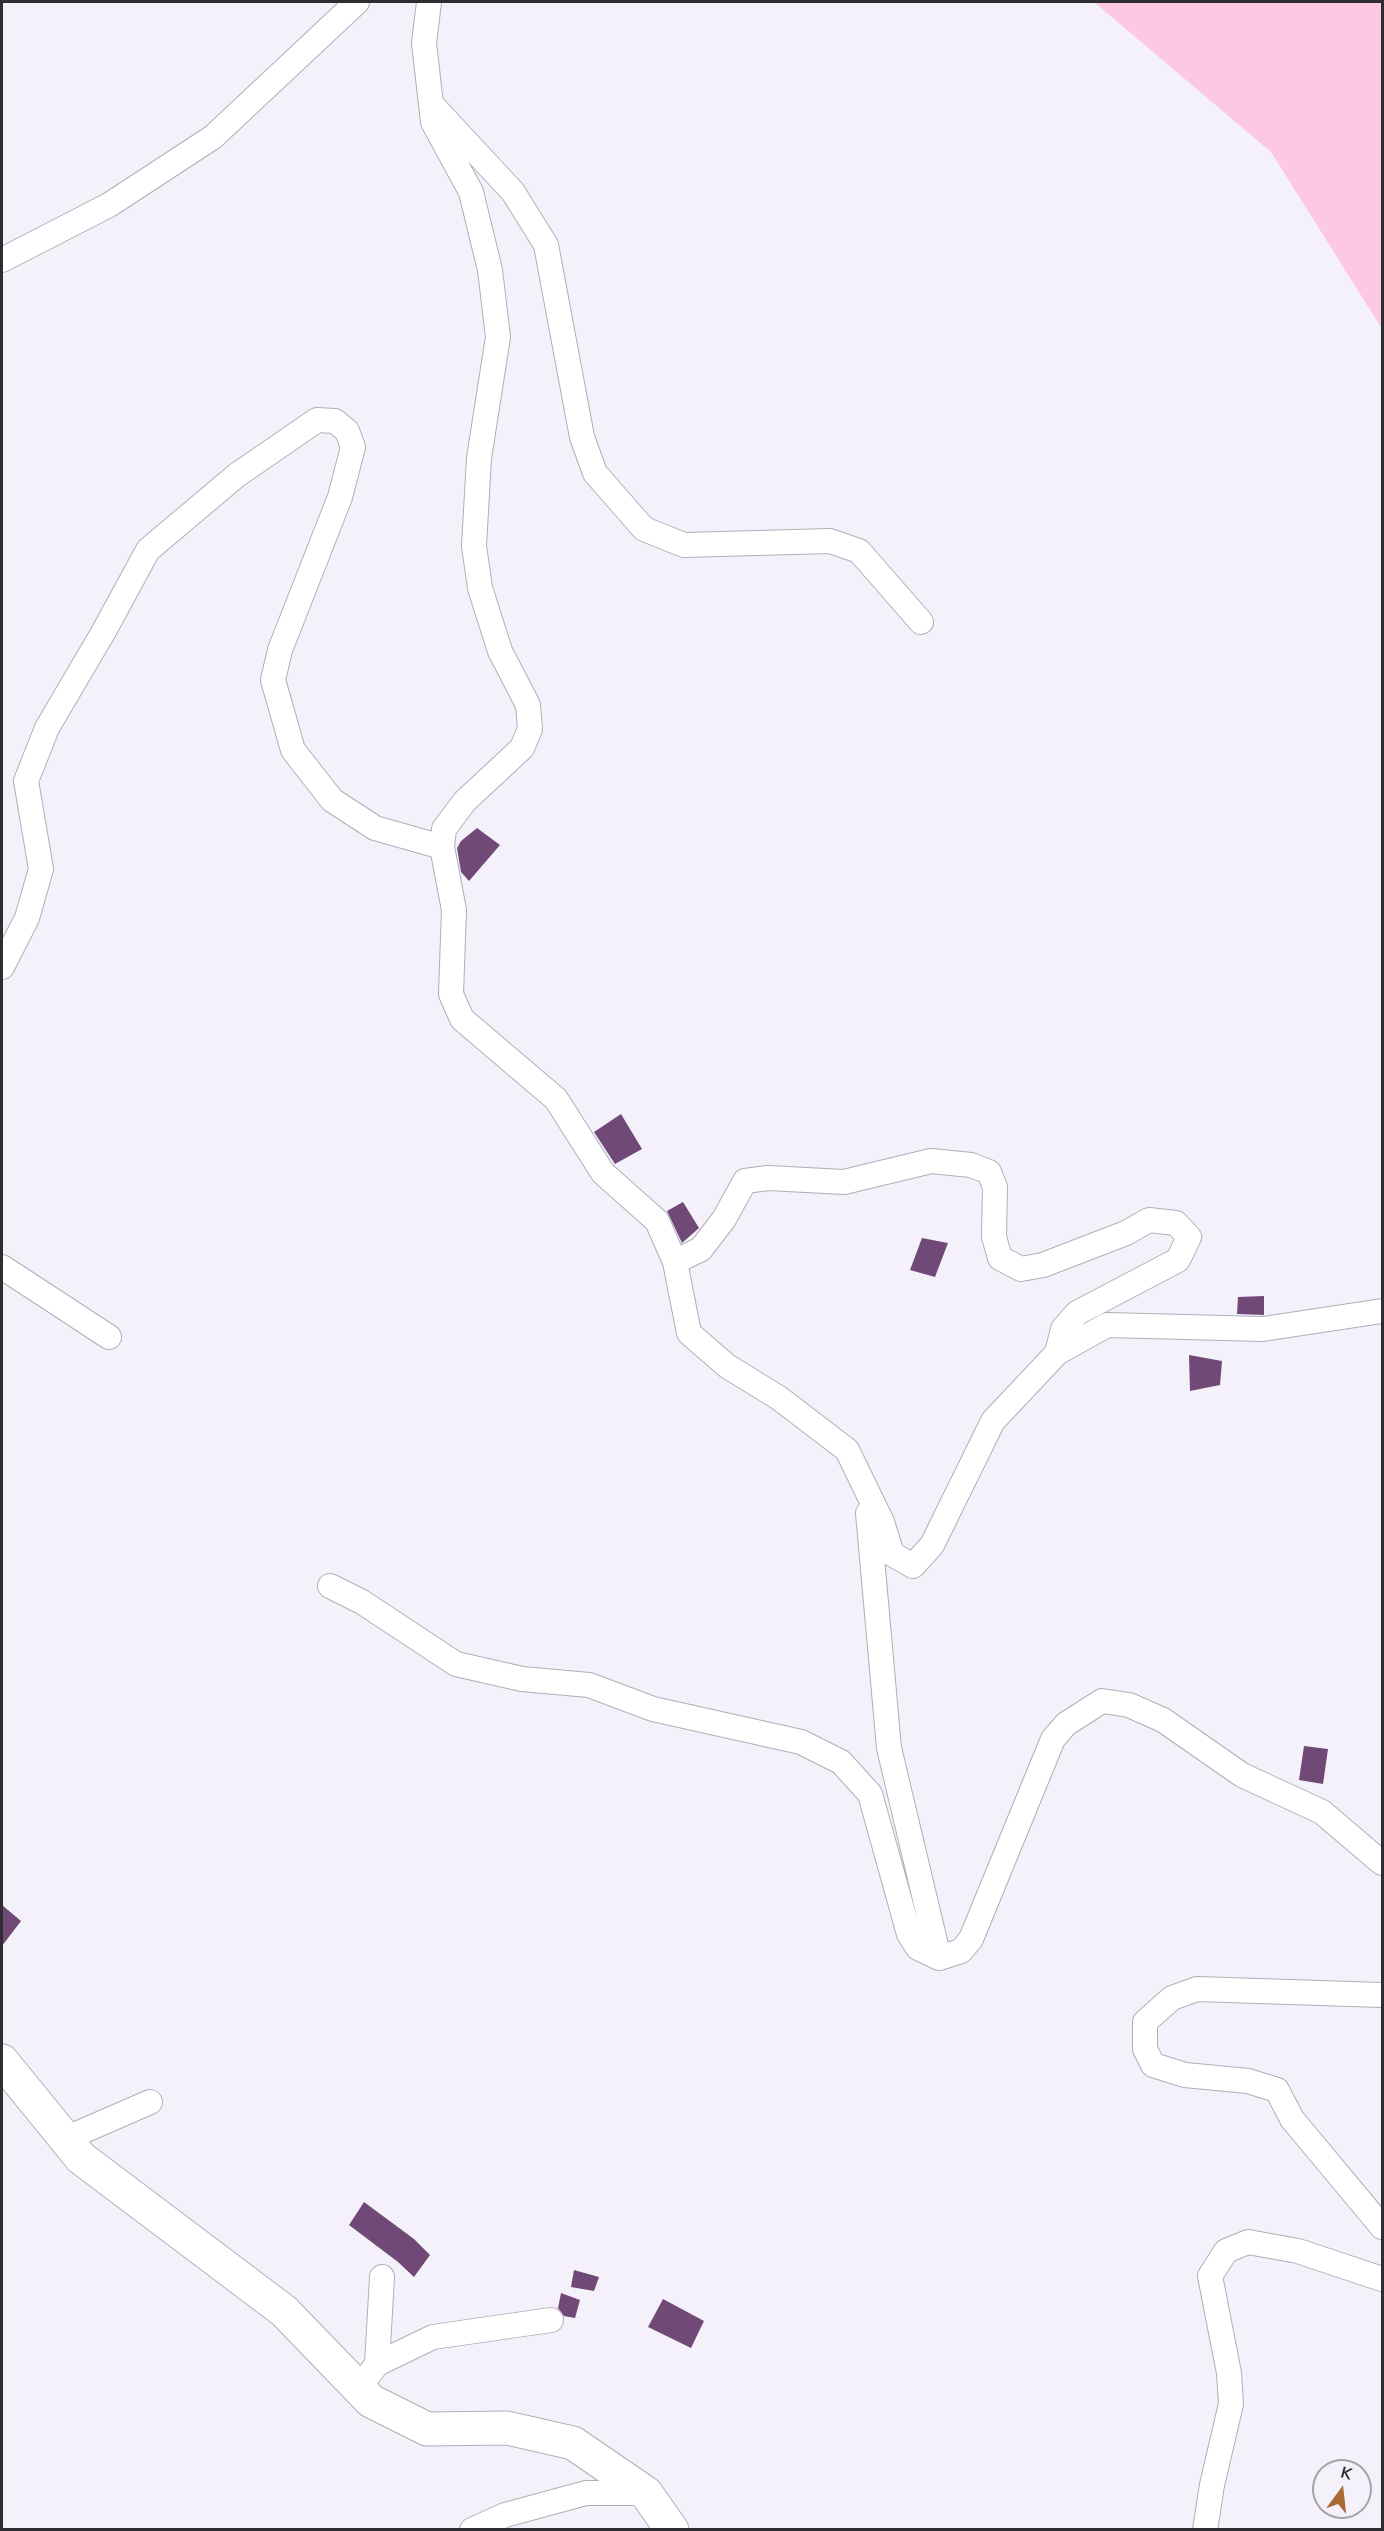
<!DOCTYPE html>
<html>
<head>
<meta charset="utf-8">
<style>
	body { margin:0 }
	#map { position:relative; width:1384px; height:2531px; overflow:hidden; background:#f4f1fb; font-family:"Nunito Sans",sans-serif }
	canvas { display:block }
	.frame { position:absolute; inset:0; border:3px solid #2e2d31; pointer-events:none }
	.north { position:absolute; left:1312px; top:2459px; width:60px; height:60px; box-sizing:border-box; background:#f4f1fb; border:2px solid #a5a3aa; border-radius:50%; rotate:15deg; font-size:16px; font-weight:700; line-height:24px; text-align:center; color:#2e2d31 }
	.north::after { content:''; display:block; margin:auto; width:21px; height:27px; background:#aa6a33; clip-path:polygon(50% 0,100% 100%,50% 72%,0 100%) }
</style>
</head>
<body>
<div id="map">
<canvas width="1384" height="2531"></canvas>
<div class="frame"></div>
<div class="north">K</div>
</div>
<script>
const ctx = document.querySelector('canvas').getContext('2d');
ctx.lineJoin = 'round';
function fillPath(path, color) { ctx.fillStyle = color; ctx.fill(path, 'evenodd'); }
const shape = rows => new Path2D(rows.map(r => 'M' + r).join(''));
function strokePath(path, color, width, dash) { ctx.strokeStyle = color; ctx.lineWidth = width; ctx.lineCap = dash ? 'butt' : 'round'; ctx.setLineDash(dash || []); ctx.stroke(path); }
fillPath(shape([
	[1094,2,1382,2,1382,329,1271,152]
]), '#fdc8e3');
fillPath(shape([
	[477,828,500,845,469,881,461,872,457,848,461,841],
	[621,1114,642,1149,615,1164,594,1132],
	[683,1202,699,1228,682,1243,667,1211],
	[922,1238,948,1243,935,1277,910,1270],
	[1264,1296,1264,1315,1237,1314,1238,1297],
	[1189,1355,1222,1361,1220,1385,1190,1391],
	[1304,1746,1328,1749,1323,1784,1299,1780],
	[2,1905,21,1921,2,1946],
	[364,2202,414,2239,430,2255,414,2277,398,2262,349,2225],
	[574,2270,599,2277,594,2291,571,2287],
	[561,2293,580,2300,575,2318,564,2316,558,2308],
	[663,2299,704,2321,691,2348,648,2327]
]), '#714977');
const street = shape([
	[429,2,424,43,433,122,471,192,490,270,498,337,479,458,474,546,480,588,500,651,528,705,530,729,522,748,465,801,444,829,442,847,454,910,451,994,462,1019,556,1099,603,1173,657,1221,675,1262,689,1333,727,1366,779,1398,847,1450,882,1522,892,1554,913,1566,932,1545,993,1421,1057,1353,1107,1325,1263,1329,1382,1311],
	[435,108,513,192,546,245,582,437,595,473,644,529,684,545,830,541,859,551,921,622],
	[2,260,109,205,213,137,357,2],
	[2,967,27,918,41,869,26,781,47,728,104,631,148,550,237,475,317,420,335,421,347,431,353,447,340,497,280,650,273,680,293,750,332,800,375,828,442,847],
	[675,1262,701,1249,724,1219,745,1181,768,1178,844,1182,931,1161,971,1165,989,1172,995,1187,994,1237,1000,1258,1021,1269,1043,1265,1126,1233,1149,1220,1176,1223,1189,1237,1178,1260,1077,1313,1063,1329,1057,1353],
	[2,1267,109,1337],
	[868,1513,889,1748,939,1958],
	[330,1586,362,1602,456,1664,522,1679,589,1685,653,1709,801,1742,841,1762,870,1794,909,1934,918,1948,939,1958,961,1951,971,1939,1053,1739,1066,1724,1102,1701,1129,1705,1163,1720,1242,1775,1322,1812,1382,1863],
	[1382,1995,1197,1989,1172,1998,1145,2022,1145,2049,1153,2065,1185,2075,1248,2081,1277,2090,1292,2119,1382,2227],
	[65,2139,150,2102],
	[377,2364,382,2277],
	[359,2388,377,2364,433,2337,551,2320],
	[472,2530,505,2515,586,2493,646,2493],
	[1205,2530,1212,2485,1231,2404,1229,2373,1210,2276,1226,2251,1248,2242,1298,2251,1382,2279]
]);
const secondary = shape([
	[2,2061,81,2158,284,2311,371,2401,427,2429,507,2428,573,2443,646,2493,672,2530]
]);
strokePath(street, '#b0aeb7', 26);
strokePath(secondary, '#b0aeb7', 35);
strokePath(street, '#fff', 24);
strokePath(secondary, '#fff', 33);
</script>
</body>
</html>
